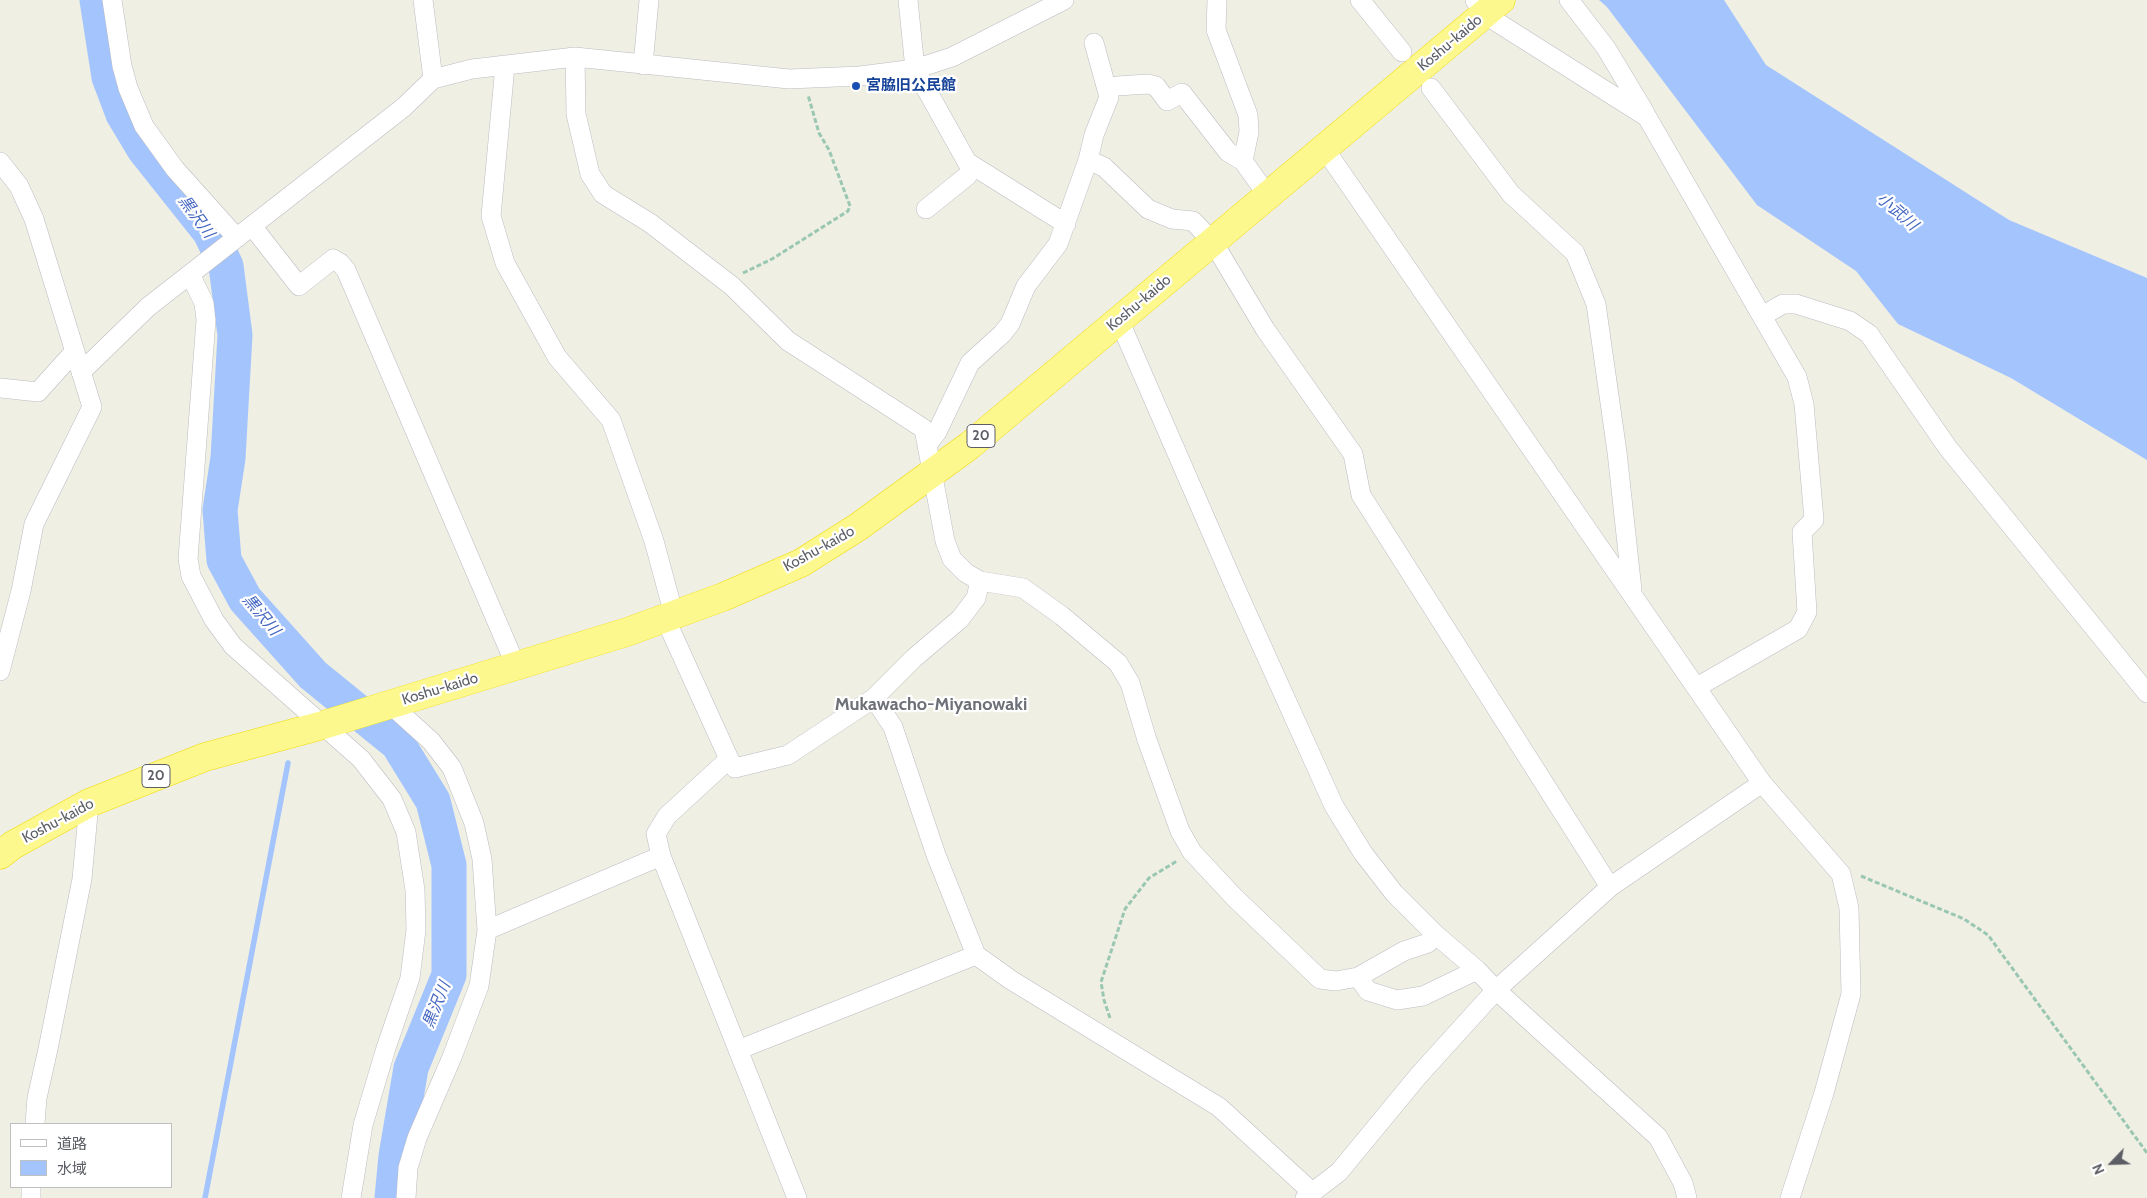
<!DOCTYPE html>
<html>
<head>
<meta charset="utf-8">
<style>
	body { margin:0 }
	#map { position:relative; width:2147px; height:1198px; overflow:hidden; background:#efefe4; font-family:Cabin,"Noto Sans JP",sans-serif }
	canvas { display:block }
	.legend { position:absolute; left:10px; top:1123px; width:162px; height:65px; box-sizing:border-box; background:#fff; border:1px solid #bebfc1; margin:0; padding:6px 9px; list-style:none; font-size:15px; color:#5c5e65 }
	.legend li { display:flex; align-items:center; gap:10px; height:25px }
	.legend b { width:25px; border:1px solid #bebfc1 }
	.north { position:absolute; left:2087px; top:1138px; width:50px; height:50px; -webkit-text-stroke:4px #fff; paint-order:stroke; rotate:246deg; font-size:14px; font-weight:700; line-height:20px; text-align:center; color:#5c5e65 }
	.north::after { content:''; display:block; margin:auto; width:18px; height:22px; background:#5c5e65; clip-path:polygon(50% 0,100% 100%,50% 72%,0 100%) }
</style>
</head>
<body>
<div id="map">
<canvas width="2147" height="1198"></canvas>
<ul class="legend">
<li><b style="height:6px;background:#fff"></b>道路</li>
<li><b style="height:14px;background:#a4c4fe"></b>水域</li>
</ul>
<div class="north">N</div>
</div>
<script>
const ctx = document.querySelector('canvas').getContext('2d');
ctx.lineJoin = 'round';
function fillPath(path, color) { ctx.fillStyle = color; ctx.fill(path, 'evenodd'); }
const shape = rows => new Path2D(rows.map(r => 'M' + r).join(''));
function strokePath(path, color, width, dash) { ctx.strokeStyle = color; ctx.lineWidth = width; ctx.lineCap = dash ? 'butt' : 'round'; ctx.setLineDash(dash || []); ctx.stroke(path); }
function label(font, color, halo, rows, align = 'center') {
  ctx.font = font + ' Cabin,"Noto Sans JP",sans-serif'; ctx.lineWidth = 4.5; ctx.setLineDash([]); ctx.textBaseline = 'middle'; ctx.strokeStyle = halo; ctx.fillStyle = color; for (const [text, x, y, turn = 0] of rows) {
    ctx.save(); ctx.translate(x, y); ctx.rotate((+turn || 0) * Math.PI / 180); ctx.textAlign = isNaN(turn) ? turn : align; if (halo) ctx.strokeText(text, 0, 0); ctx.fillText(text, 0, 0); ctx.restore();
  }
}
fillPath(shape([
	[1599,0,1724,0,1766,65,2009,220,2147,278,2147,460,2011,378,1898,324,1856,271,1757,205,1607,7]
]), '#a4c4fe');
strokePath(shape([
	[310,689,313,675],
	[205,1198,288,763]
]), '#a4c4fe', 5.5);
strokePath(shape([
	[97,0,109,77,123,114,144,149,210,232,226,266,235,335,228,458,220,510,224,560,245,599,313,675,398,744,433,801,449,865,449,975,411,1068,396,1156,392,1198]
]), '#a4c4fe', 35);
const minor = shape([
	[112,0,122,66,128,88,144,126,175,169,237,238],
	[423,0,433,79],
	[908,0,915,69,967,162,1066,224],
	[1217,0,1216,30,1248,115,1249,132,1243,161],
	[1360,0,1402,52],
	[1475,0,1484,14,1647,117,1797,377,1804,404,1814,520,1802,532,1807,612,1798,629,1697,687],
	[1569,0,1606,48,1645,113],
	[575,57,576,114,590,174,603,194,650,223,732,286,788,341,924,429,945,541,952,559,966,573,980,581,1023,588,1062,616,1118,663,1130,683,1147,740,1180,831,1192,852,1235,898,1320,979,1336,981,1358,977,1404,951,1428,943,1435,934],
	[643,65,649,0],
	[505,66,491,216,505,263,557,357,611,420,654,541,674,615],
	[1431,88,1511,194,1575,253,1596,304,1617,452,1632,590],
	[1107,90,1117,86,1148,84,1156,86,1167,101,1182,93,1228,152,1243,161,1268,196],
	[1324,148,1762,783,1841,874,1849,908,1851,994,1824,1093,1790,1198],
	[1088,160,1104,167,1148,209,1172,219,1193,221,1213,242,1265,329,1353,454,1361,495,1610,887],
	[0,162,19,186,34,219,92,407,34,524,21,591,0,671],
	[926,209,967,176,973,168],
	[252,226,299,286,333,259,340,263,346,270,516,666],
	[190,274,204,303,206,320,188,559,191,576,214,620,233,646,361,759,392,799,406,832,415,890,416,930,410,978,386,1048,363,1125,351,1198],
	[1762,316,1783,304,1796,304,1850,321,1869,334,1948,448,2147,693],
	[1119,320,1236,589,1334,806,1363,853,1394,893,1435,934,1477,970,1496,990,1658,1137,1683,1183,1687,1198],
	[81,372,148,307,404,107,433,79,472,69,575,57,789,79,860,76,915,69,952,57,1064,0],
	[0,388,38,392,74,352],
	[927,445,937,432,970,363,1002,334,1010,324,1026,286,1058,244,1088,160,1094,135,1109,97,1094,43],
	[665,618,729,759,667,816,656,834,661,856,797,1198],
	[874,698,893,727,936,855,976,955,1011,980,1219,1107,1313,1193],
	[390,704,431,741,452,768,474,823,482,859,487,930,479,986,452,1057,417,1138,408,1168,406,1198],
	[729,759,735,768,788,755,874,698,914,658,960,619,976,598,980,581],
	[487,930,661,856],
	[1358,977,1368,991,1397,1000,1423,996,1477,970],
	[738,1050,976,955],
	[35,1124,37,1098,48,1049,82,879,89,803],
	[31,1198,31,1187],
	[1305,1198,1339,1172,1419,1075,1496,990,1610,887,1762,783]
]);
const highway = shape([
	[0,855,13,845,89,803,205,757,323,725,627,632,723,597,801,563,858,527,969,446,1501,0]
]);
strokePath(minor, '#bcbcc3', 20);
strokePath(highway, '#f1da02', 29);
strokePath(shape([
	[743,273,772,259,848,211,850,206,829,150,819,133,808,95],
	[1861,876,1964,919,1988,935,2147,1153],
	[1110,1018,1104,1000,1101,982,1125,909,1149,878,1177,861]
]), '#9ac7b1', 3, [5, 2.5]);
strokePath(minor, '#fff', 19);
strokePath(highway, '#fcf88e', 28);
for (const [x, y, r, color] of [
	[856,86,5,"#1a4fb4"]
]) { const dot = new Path2D(); dot.arc(x, y, r, 0, 2 * Math.PI); ctx.fillStyle = color; ctx.fill(dot); strokePath(dot, '#fff', 2); }
for (const [x, y, w] of [
	[981,436,28],
	[156,776,28]
]) { const box = new Path2D(); box.roundRect(x - w / 2, y - 11.5, w, 23, 4); ctx.fillStyle = '#fff'; ctx.fill(box); strokePath(box, '#5c5e65', 1); }
label('bold 14px', '#5c5e65', null, [
	["20",981,436],
	["20",156,776]
]);
label('15px', '#5c5e65', '#fff', [
	["Koshu-kaido",1450,43,-40],
	["Koshu-kaido",1139,303,-40],
	["Koshu-kaido",819,549,-29],
	["Koshu-kaido",440,689,-17],
	["Koshu-kaido",58,821,-28]
]);
label('bold 15px', '#164399', '#fff', [
	["宮脇旧公民館",866,86]
], 'left');
label('italic 16px', '#4668c3', '#fff', [
	["小武川",1897,212,41],
	["黒沢川",196,217,54],
	["黒沢川",261,615,50],
	["黒沢川",437,1005,-68]
]);
label('bold 18px', '#6d7077', '#fff', [
	["Mukawacho-Miyanowaki",931,705]
]);
</script>
</body>
</html>
